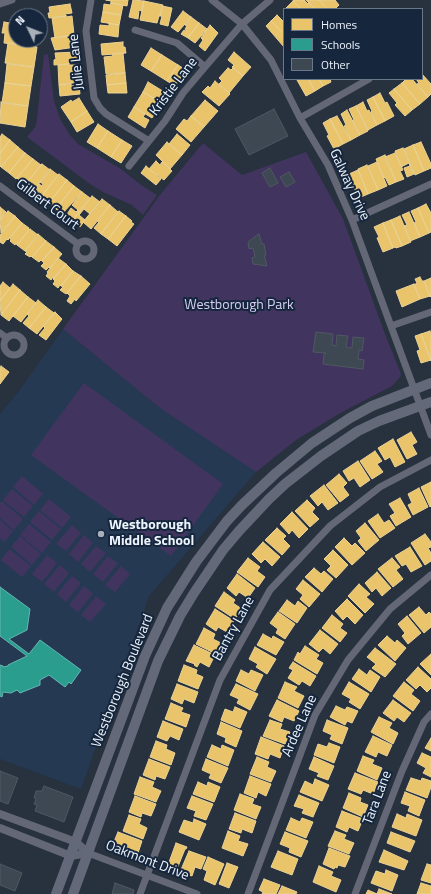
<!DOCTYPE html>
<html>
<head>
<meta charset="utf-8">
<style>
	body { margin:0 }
	#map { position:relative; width:431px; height:894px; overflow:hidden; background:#28313e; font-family:"Titillium Web",sans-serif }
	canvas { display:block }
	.legend { position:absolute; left:283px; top:8px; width:140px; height:72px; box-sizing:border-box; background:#15263d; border:1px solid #6b788a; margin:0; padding:5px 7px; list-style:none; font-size:12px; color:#edf4fd }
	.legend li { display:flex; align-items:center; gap:8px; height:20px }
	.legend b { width:20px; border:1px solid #6b788a }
	.north { position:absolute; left:8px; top:8px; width:40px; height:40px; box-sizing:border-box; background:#15263d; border:1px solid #6b788a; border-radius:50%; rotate:313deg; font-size:11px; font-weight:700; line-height:16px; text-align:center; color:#edf4fd }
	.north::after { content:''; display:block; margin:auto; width:14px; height:18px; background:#a8b0ba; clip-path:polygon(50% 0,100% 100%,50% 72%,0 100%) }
</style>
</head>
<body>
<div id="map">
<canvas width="431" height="894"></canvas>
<ul class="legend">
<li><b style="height:11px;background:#e9c46a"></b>Homes</li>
<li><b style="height:11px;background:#2a9d8f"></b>Schools</li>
<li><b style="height:11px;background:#3e4852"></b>Other</li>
</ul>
<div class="north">N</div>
</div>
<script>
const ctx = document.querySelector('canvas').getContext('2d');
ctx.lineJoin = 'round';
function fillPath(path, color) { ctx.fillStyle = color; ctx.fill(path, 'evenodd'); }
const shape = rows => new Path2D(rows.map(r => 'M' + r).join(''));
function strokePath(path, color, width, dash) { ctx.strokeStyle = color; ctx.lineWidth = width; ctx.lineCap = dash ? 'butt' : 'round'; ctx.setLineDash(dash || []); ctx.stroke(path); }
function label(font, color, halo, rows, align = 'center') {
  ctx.font = font + ' "Titillium Web",sans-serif'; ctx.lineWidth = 4; ctx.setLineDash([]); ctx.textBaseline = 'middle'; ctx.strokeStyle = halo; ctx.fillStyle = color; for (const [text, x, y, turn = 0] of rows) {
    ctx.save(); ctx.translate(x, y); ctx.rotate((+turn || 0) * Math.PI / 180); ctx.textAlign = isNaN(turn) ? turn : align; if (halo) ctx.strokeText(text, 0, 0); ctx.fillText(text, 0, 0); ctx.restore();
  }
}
fillPath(shape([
	[63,329,160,408,256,472,149,596,81,789,0,759,0,414,19,391]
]), '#253953');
fillPath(shape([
	[48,54,54,101,60,119,70,135,78,144,121,169,141,185,157,195,143,215,132,205,103,192,90,184,27,137,36,126,44,55],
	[203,143,242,175,306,152,343,219,385,334,401,374,400,377,392,386,342,412,296,440,256,472,160,408,63,329,160,195],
	[84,383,223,484,171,556,31,455],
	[22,476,43,494,34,505,13,487],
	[12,489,33,506,24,517,3,500],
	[49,499,71,517,62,528,40,510],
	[2,501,23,519,14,530,0,518,0,503],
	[39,511,61,529,52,540,30,522],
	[0,520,13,531,4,542,0,538],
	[29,524,51,542,42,553,20,535],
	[72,525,81,533,66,551,56,544],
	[84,535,93,543,78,562,69,554],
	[20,536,41,554,32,565,11,547],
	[96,546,106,553,90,572,81,564],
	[9,549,31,566,22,577,1,560],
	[47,555,57,563,42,582,32,574],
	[108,556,118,563,103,582,93,574],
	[60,565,69,573,54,592,44,584],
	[121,566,130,574,115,592,105,585],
	[72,576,81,583,66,602,57,594],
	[84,586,93,594,78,612,69,605],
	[96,596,106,604,90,622,81,615]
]), '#413560');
const homes = shape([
	[106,0,128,0,127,6,111,3,111,1,106,0],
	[133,0,144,1,142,11,139,10,138,19,129,17,133,0],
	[294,0,304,0,308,4,309,2,315,9,301,9,293,1,294,0],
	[306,0,319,0,328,9,315,9,306,0],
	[319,0,335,0,339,5,335,9,328,9,319,0],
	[144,1,163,5,160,16,159,16,157,23,140,20,144,1],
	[293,1,301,9,287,9,286,8,293,1],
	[111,3,123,5,121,15,103,12,104,4,110,5,111,3],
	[70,4,72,13,65,14,66,16,49,18,48,13,50,13,49,7,70,4],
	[162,6,172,8,168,26,160,24,162,16,160,16,162,6],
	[183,11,191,17,178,32,171,27,183,11],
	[103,12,121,15,119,25,101,22,103,12],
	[277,15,284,22,284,34,271,21,277,15],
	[66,16,66,17,72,16,74,35,55,38,52,18,66,16],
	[191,17,199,23,188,38,181,34,184,30,186,31,187,30,185,29,187,26,185,25,191,17],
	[271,21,284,34,284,47,266,26,271,21],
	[4,22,16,24,16,40,32,40,31,46,4,43,5,33,2,33,4,22],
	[109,23,119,25,118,37,99,34,100,25,109,26,109,23],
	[199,23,207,29,195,43,188,38,199,23],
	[210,25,218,33,205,51,199,46,203,40,201,38,210,25],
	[67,36,67,39,75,38,76,47,55,50,51,38,67,36],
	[123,42,123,47,125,47,126,53,102,55,101,44,123,42],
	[8,43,37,47,34,67,5,63,8,43],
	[151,48,162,55,151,71,141,65,151,48],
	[77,52,78,60,69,61,69,64,54,65,54,60,56,59,55,53,77,52],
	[234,52,251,67,243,76,232,67,234,65,228,60,234,52],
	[123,53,125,73,106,74,104,57,113,56,112,54,123,53],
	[162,55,178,65,167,81,151,71,162,55],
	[7,64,34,67,31,86,5,83,7,64],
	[69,64,69,65,77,65,79,82,59,85,58,65,69,64],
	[178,65,186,70,175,86,167,81,178,65],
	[228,68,231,70,233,68,243,76,229,93,219,84,222,81,219,78,228,68],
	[125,73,126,83,107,85,106,75,125,73],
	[422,74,431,84,431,94,428,97,417,84,419,83,416,79,422,79,422,74],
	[299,79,308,79,315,91,306,96,297,80,299,79],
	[308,79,319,79,323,86,315,91,308,79],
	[319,79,330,79,331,82,323,86,319,79],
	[406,79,412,79,428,97,420,104,402,83,406,79],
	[215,81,230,94,219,106,202,92,208,86,210,88,215,81],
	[148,82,166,93,161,101,154,97,153,98,143,92,148,82],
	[5,83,31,86,28,106,2,103,5,83],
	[126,83,127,93,108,93,107,85,126,83],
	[402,83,420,104,412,110,394,89,402,83],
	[71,84,71,86,79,85,80,94,60,96,59,85,71,84],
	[394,89,412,110,405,116,395,105,397,103,389,93,394,89],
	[143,92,161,103,152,118,134,107,143,92],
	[380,93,385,103,387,102,394,116,385,121,373,97,380,93],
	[373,97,385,121,377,125,371,112,372,111,367,100,373,97],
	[79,98,87,111,71,122,61,107,71,100,72,102,79,98],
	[205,100,218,111,204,127,191,116,205,100],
	[1,102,28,106,25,127,0,123,1,102],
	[363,102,367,111,369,110,377,125,368,130,356,106,363,102],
	[356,106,368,131,360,135,352,121,354,120,349,109,356,106],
	[134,107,145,114,143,117,149,120,145,128,128,117,134,107],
	[347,110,360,135,351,140,344,126,346,125,341,114,347,110],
	[87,111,94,122,77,132,71,122,87,111],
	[191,116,204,127,191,142,176,129,184,119,187,121,191,116],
	[337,116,351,140,343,144,330,119,337,116],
	[330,119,343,144,334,149,327,136,329,135,323,123,330,119],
	[98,124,108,131,97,148,87,142,98,124],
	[108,131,122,140,111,157,97,148,108,131],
	[2,134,10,140,0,153,0,137,2,134],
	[177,134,190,145,182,155,169,144,177,134],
	[10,140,18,147,1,167,0,166,0,153,10,140],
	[122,140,132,146,121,163,111,157,122,140],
	[167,142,182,155,170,169,156,155,167,142],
	[421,142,431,164,431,168,424,171,413,145,421,142],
	[413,145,424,171,415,175,404,149,413,145],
	[18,147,25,153,9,173,1,167,18,147],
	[403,148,414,174,407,177,404,168,410,166,409,163,401,167,395,151,403,148],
	[25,153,33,159,16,179,9,173,25,153],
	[395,153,403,170,400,171,404,179,396,182,385,157,395,153],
	[385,155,396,182,389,185,385,177,384,178,376,159,385,155],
	[33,159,41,165,25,185,17,178,33,159],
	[156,161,160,165,162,162,172,171,164,180,149,169,156,161],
	[377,162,387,186,378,190,368,166,377,162],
	[42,164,50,170,33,191,25,185,42,164],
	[367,165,378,190,368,194,358,169,367,165],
	[146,166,161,179,156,185,141,173,146,166],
	[50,169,58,175,41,197,33,191,39,184,42,186,43,184,40,182,50,169],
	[358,170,368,194,361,197,357,189,355,190,349,174,358,170],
	[59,174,67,180,49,203,41,197,59,174],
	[67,180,74,186,56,209,49,203,67,180],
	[74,186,82,192,62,214,56,209,74,186],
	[82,192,90,198,72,221,66,216,71,208,76,212,78,210,72,205,82,192],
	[92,196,100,202,90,214,84,209,79,215,85,220,80,227,72,221,92,196],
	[102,199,110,205,91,229,83,222,102,199],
	[426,204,431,213,431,232,429,233,418,208,426,204],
	[110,205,118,212,101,234,94,228,99,222,97,221,110,205],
	[0,207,6,212,0,220,0,207],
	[418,208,429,233,420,237,414,223,416,222,411,211,418,208],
	[8,211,15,216,1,233,0,220,8,211],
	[119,211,126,216,108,239,101,234,119,211],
	[409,212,420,237,410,241,404,226,407,225,402,215,409,212],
	[15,216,22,223,8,240,7,239,3,244,0,242,0,235,15,216],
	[126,216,132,221,131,222,134,224,117,246,108,239,126,216],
	[400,216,411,242,402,246,391,220,400,216],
	[391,220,402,246,396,248,395,247,393,248,383,223,391,220],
	[22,223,29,228,28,229,29,230,17,245,16,243,15,245,10,241,11,240,10,238,22,223],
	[383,223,393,248,383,252,377,238,379,237,374,227,383,223],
	[30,229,38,235,25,251,17,245,30,229],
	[38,234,46,241,32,257,31,256,30,257,25,254,27,252,25,251,38,234],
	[46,241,54,247,42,261,41,260,39,262,32,257,46,241],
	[54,247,62,254,50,268,49,267,46,270,41,266,44,263,42,261,54,247],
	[58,258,66,264,54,278,53,277,51,280,46,276,48,273,47,272,58,258],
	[66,264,73,271,61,286,60,285,58,288,53,284,55,281,53,279,66,264],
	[73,271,81,276,66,294,60,290,63,287,61,286,73,271],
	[81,276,90,284,76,301,75,299,71,304,67,301,70,296,67,293,81,276],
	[420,277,422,281,424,281,430,296,420,299,414,285,417,283,415,279,420,277],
	[431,278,431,296,430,297,424,281,431,278],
	[3,282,10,288,0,301,0,286,3,282],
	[13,284,20,290,1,315,0,301,13,284],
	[414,284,420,299,402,307,396,291,414,284],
	[20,290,28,297,9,321,1,315,20,290],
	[28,297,36,303,21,322,13,316,28,297],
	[38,300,46,307,29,328,23,323,29,316,27,314,38,300],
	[46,307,54,313,37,334,29,328,46,307],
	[55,312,62,319,46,340,39,335,45,328,43,326,55,312],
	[430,331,431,335,431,361,421,334,430,331],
	[421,334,431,360,421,363,417,351,420,350,415,336,421,334],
	[1,366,9,372,0,384,0,368,1,366],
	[411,432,417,442,412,445,417,454,407,459,397,440,411,432],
	[393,439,405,462,395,467,390,457,385,460,378,448,393,439],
	[375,451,382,461,377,464,383,472,372,479,360,461,375,451],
	[358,461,370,480,360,487,354,478,349,481,343,471,358,461],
	[339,474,347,483,343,487,349,495,340,502,326,485,339,474],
	[431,482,431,506,430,507,421,487,431,482],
	[324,485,338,503,328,510,322,502,318,506,310,496,324,485],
	[419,488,428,507,413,515,408,505,412,503,408,494,419,488],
	[400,498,411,517,396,526,390,516,395,513,389,504,400,498],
	[307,500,315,508,312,512,319,519,310,527,295,511,307,500],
	[292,512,308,529,299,538,292,530,289,534,280,524,292,512],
	[378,514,384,523,389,520,395,528,380,538,368,521,378,514],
	[365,523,379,540,366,551,358,541,361,538,356,531,365,523],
	[277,528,286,536,283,539,290,546,282,555,265,540,277,528],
	[425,534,431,542,431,547,428,548,431,553,431,561,425,565,411,543,425,534],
	[344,538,352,546,355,543,365,553,352,565,335,547,344,538],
	[263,542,280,557,272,566,265,559,261,563,252,554,263,542],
	[410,547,422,566,411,572,406,564,402,566,395,556,410,547],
	[333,550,348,565,336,578,327,570,331,566,324,559,333,550],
	[248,558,260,567,257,571,265,577,258,587,237,572,248,558],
	[392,558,400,567,396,570,403,579,393,587,378,569,392,558],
	[314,568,321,574,324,571,333,579,322,592,305,577,314,568],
	[377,572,391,588,382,596,376,588,372,592,365,583,377,572],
	[237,574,255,588,248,598,239,592,236,596,227,588,237,574],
	[303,580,320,594,309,607,300,599,303,595,296,589,303,580],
	[359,584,370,594,366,597,374,604,365,613,348,596,359,584],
	[224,592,235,600,233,603,242,609,235,619,215,606,224,592],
	[347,599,363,615,355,624,347,616,343,620,335,611,347,599],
	[287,600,295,606,298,601,307,608,297,623,279,611,287,600],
	[419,607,426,615,429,612,431,614,431,627,424,633,409,615,419,607],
	[215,609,234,621,227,632,218,627,216,631,206,624,215,609],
	[278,612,295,624,285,639,276,633,278,629,270,623,278,612],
	[332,615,343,624,340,628,347,633,340,642,322,628,332,615],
	[407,616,421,633,408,644,402,636,405,633,398,624,407,616],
	[204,628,215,634,213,639,221,643,216,654,196,644,204,628],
	[320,630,338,644,330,654,323,648,319,652,309,644,320,630],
	[263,634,272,639,273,636,284,642,276,655,257,645,263,634],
	[387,636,395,643,397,640,406,648,395,661,378,645,387,636],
	[194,645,215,655,209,667,200,662,197,667,194,665,195,664,186,661,194,645],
	[305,646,319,655,316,659,323,663,317,674,294,660,298,652,300,654,305,646],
	[255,647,276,659,267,674,256,667,258,664,249,659,255,647],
	[375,648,396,664,385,677,372,668,376,664,367,657,375,648],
	[431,654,431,675,420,664,431,654],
	[293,662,316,676,310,686,302,681,299,685,288,678,293,670,289,668,293,662],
	[184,665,197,670,196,674,203,677,198,689,178,681,184,665],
	[418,667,431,679,431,688,427,692,420,685,416,689,406,680,418,667],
	[359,669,367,675,370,670,380,677,371,692,352,679,359,669],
	[241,670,249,674,251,670,263,675,255,691,236,681,241,670],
	[285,682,297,687,294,691,304,696,298,708,278,698,285,682],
	[349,682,369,694,360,709,349,702,351,699,342,694,349,682],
	[404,682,414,690,411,694,420,701,413,711,393,696,404,682],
	[177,684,198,692,194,703,184,699,182,704,171,699,177,684],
	[236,684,258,694,250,710,237,703,239,699,230,695,236,684],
	[277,700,299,711,294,721,284,717,282,722,269,716,277,700],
	[393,700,411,713,404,722,397,717,394,721,383,713,393,700],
	[171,703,183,708,181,712,190,715,186,727,165,719,171,703],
	[336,706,345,710,347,707,358,711,352,723,347,721,345,725,330,717,336,706],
	[235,707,247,712,240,728,221,720,225,709,233,712,235,707],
	[379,717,392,723,389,728,398,733,393,744,371,732,379,717],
	[270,720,282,724,280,729,290,732,285,744,263,736,270,720],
	[327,720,348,728,342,744,330,739,332,735,323,731,327,720],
	[163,721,183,729,179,740,170,736,167,741,157,737,163,721],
	[221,722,242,731,236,747,225,742,226,738,217,734,221,722],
	[373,736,392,745,387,756,378,752,376,757,365,752,373,736],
	[261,737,284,746,280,758,270,754,268,759,255,754,261,737],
	[431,738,431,751,425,748,431,738],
	[156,741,167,745,166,749,175,753,171,765,150,757,156,741],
	[329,743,340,747,334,763,314,755,318,744,327,747,329,743],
	[212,745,221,749,222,745,234,750,228,766,207,757,212,745],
	[422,753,431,757,431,777,423,773,426,768,417,763,422,753],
	[363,756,374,760,372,764,382,768,377,780,357,771,363,756],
	[257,757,269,762,267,767,276,771,271,782,250,774,257,757],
	[314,757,334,766,328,780,317,776,319,773,309,769,314,757],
	[149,759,170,767,165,779,156,776,155,780,143,775,149,759],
	[206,759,228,768,221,783,209,778,211,774,202,770,206,759],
	[355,773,378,782,373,794,363,790,361,794,348,789,355,773],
	[250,776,271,784,266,796,258,792,256,798,244,793,250,776],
	[140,777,154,782,152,787,161,791,156,802,134,794,140,777],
	[411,778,421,781,422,778,431,781,431,787,427,798,406,790,411,778],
	[315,779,329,785,322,801,300,792,305,781,313,785,315,779],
	[198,782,207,786,208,782,220,787,214,802,193,794,198,782],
	[405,792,425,800,419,816,408,811,410,806,401,803,405,792],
	[349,793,361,798,360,802,368,805,363,817,343,808,349,793],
	[240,794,254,799,252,804,261,807,256,819,234,810,240,794],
	[299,795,319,803,313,817,302,813,304,809,294,806,299,795],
	[135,796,156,804,151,816,142,813,141,817,129,812,135,796],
	[192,796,213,804,206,820,194,816,196,811,187,808,192,796],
	[342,811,363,819,358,831,349,827,347,832,336,827,342,811],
	[235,813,256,821,252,833,242,829,241,833,229,829,235,813],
	[397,814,406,818,407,814,422,820,416,836,392,827,397,814],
	[129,815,141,819,139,824,147,828,143,839,123,831,129,815],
	[291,818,300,822,302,818,313,822,306,838,286,830,291,818],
	[194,819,206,824,199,840,179,832,184,820,193,823,194,819],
	[228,831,240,836,238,841,248,844,243,856,222,848,228,831],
	[335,831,346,835,344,839,354,843,349,854,328,846,335,831],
	[118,832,142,841,138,853,132,851,130,856,111,849,118,832],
	[285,832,308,841,301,857,289,852,290,848,280,844,285,832],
	[391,832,415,841,410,852,387,843,391,832],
	[176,843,187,847,186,849,185,849,177,869,168,865,176,843],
	[329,848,350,856,345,867,338,865,337,868,335,867,334,869,323,864,329,848],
	[384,850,408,861,404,870,379,862,384,850],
	[189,851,206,857,201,869,195,867,192,876,180,872,189,851],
	[278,851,298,859,292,875,271,867,278,851],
	[208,857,224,864,215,885,204,880,207,871,203,869,208,857],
	[227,863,238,867,229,888,219,884,227,863],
	[427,864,431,865,431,883,421,880,427,864],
	[319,866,333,872,331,876,341,880,336,892,313,882,319,866],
	[386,870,398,875,392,891,371,883,376,871,385,874,386,870],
	[264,879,280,885,276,894,262,894,263,892,259,890,264,879],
	[421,883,431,886,431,894,417,894,421,883],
	[282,886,297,892,296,894,278,894,282,886],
	[379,889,392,894,366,894,368,890,377,894,379,889]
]);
fillPath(homes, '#e9c46a');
strokePath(homes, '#ead296', 1);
const schools = shape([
	[0,587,30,609,27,630,9,639,29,654,40,640,81,670,71,684,69,682,65,687,49,675,40,680,40,685,20,693,17,690,11,693,3,692,2,697,0,696,0,665,3,666,3,667,8,666,8,665,27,656,0,636,0,587]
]);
fillPath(schools, '#2a9d8f');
strokePath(schools, '#64b7b0', 1);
const building = shape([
	[274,109,288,136,249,155,235,129,274,109],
	[270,168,278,183,270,187,262,173,270,168],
	[289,172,295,182,286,187,280,177,289,172],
	[259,234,262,244,264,244,266,255,264,255,267,266,253,264,252,258,255,257,253,248,249,249,248,242,259,234],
	[316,332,333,334,332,345,336,346,337,335,348,336,346,347,352,348,353,337,364,338,362,351,359,350,358,359,364,360,363,369,323,364,324,354,326,353,313,352,316,332],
	[0,771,18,778,8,804,0,801,0,771],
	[44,786,73,797,64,822,35,811,37,805,34,804,36,799,34,798,36,791,42,791,44,786],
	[0,864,22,873,15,891,0,885,0,864],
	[115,883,134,890,133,894,112,894,115,883]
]);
fillPath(building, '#3e4852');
strokePath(building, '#4e5862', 1);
strokePath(shape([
	[91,0,86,31,94,98,100,108,106,114,149,141],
	[212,0,242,24,271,60,300,118,328,165,352,220,431,435],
	[0,4,12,0],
	[135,30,177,43,205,67],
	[300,118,369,79],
	[129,166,165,121,183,93,205,67,242,24,270,0],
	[0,186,78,244],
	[352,220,431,184],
	'76 250a9 9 0 1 1 18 0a9 9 0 1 1-18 0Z',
	[391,326,431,312],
	[0,333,7,338],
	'4 345a10 10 0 1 1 20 0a10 10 0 1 1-20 0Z',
	[88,853,197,894],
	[140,894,220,680,270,590,330,526,380,487,431,460],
	[248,894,315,715,348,660,390,609,431,575],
	[355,894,402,771,424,722,431,714]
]), '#646776', 7);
strokePath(shape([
	[0,814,76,842,88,853],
	[0,828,71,856,88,853]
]), '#646776', 8);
strokePath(shape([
	[56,894,145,656,167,608,196,562,227,521,242,505,276,473,312,443,350,418,372,406,431,383],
	[73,894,158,661,180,616,194,593,223,550,239,531,269,499,285,484,321,456,358,431,379,421,431,402]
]), '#64697a', 10);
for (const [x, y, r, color] of [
	[101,534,4,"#a8b0ba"]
]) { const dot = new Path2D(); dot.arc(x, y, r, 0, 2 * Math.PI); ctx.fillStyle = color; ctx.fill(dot); strokePath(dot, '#15263d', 1.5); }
label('14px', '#edf4fd', '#15263d', [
	["Julie Lane",77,62,-96],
	["Kristie Lane",174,87,-53],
	["Galway Drive",349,185,65],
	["Gilbert Court",47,205,37],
	["Bantry Lane",234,629,-61],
	["Westborough Boulevard",123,681,-68],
	["Ardee Lane",300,726,-66],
	["Tara Lane",378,798,-69],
	["Oakmont Drive",147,861,21]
]);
label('14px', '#d8cff4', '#15263d', [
	["Westborough Park",239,306]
]);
label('bold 14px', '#edf4fd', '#15263d', [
	["Westborough",109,526],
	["Middle School",109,542]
], 'left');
</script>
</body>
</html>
